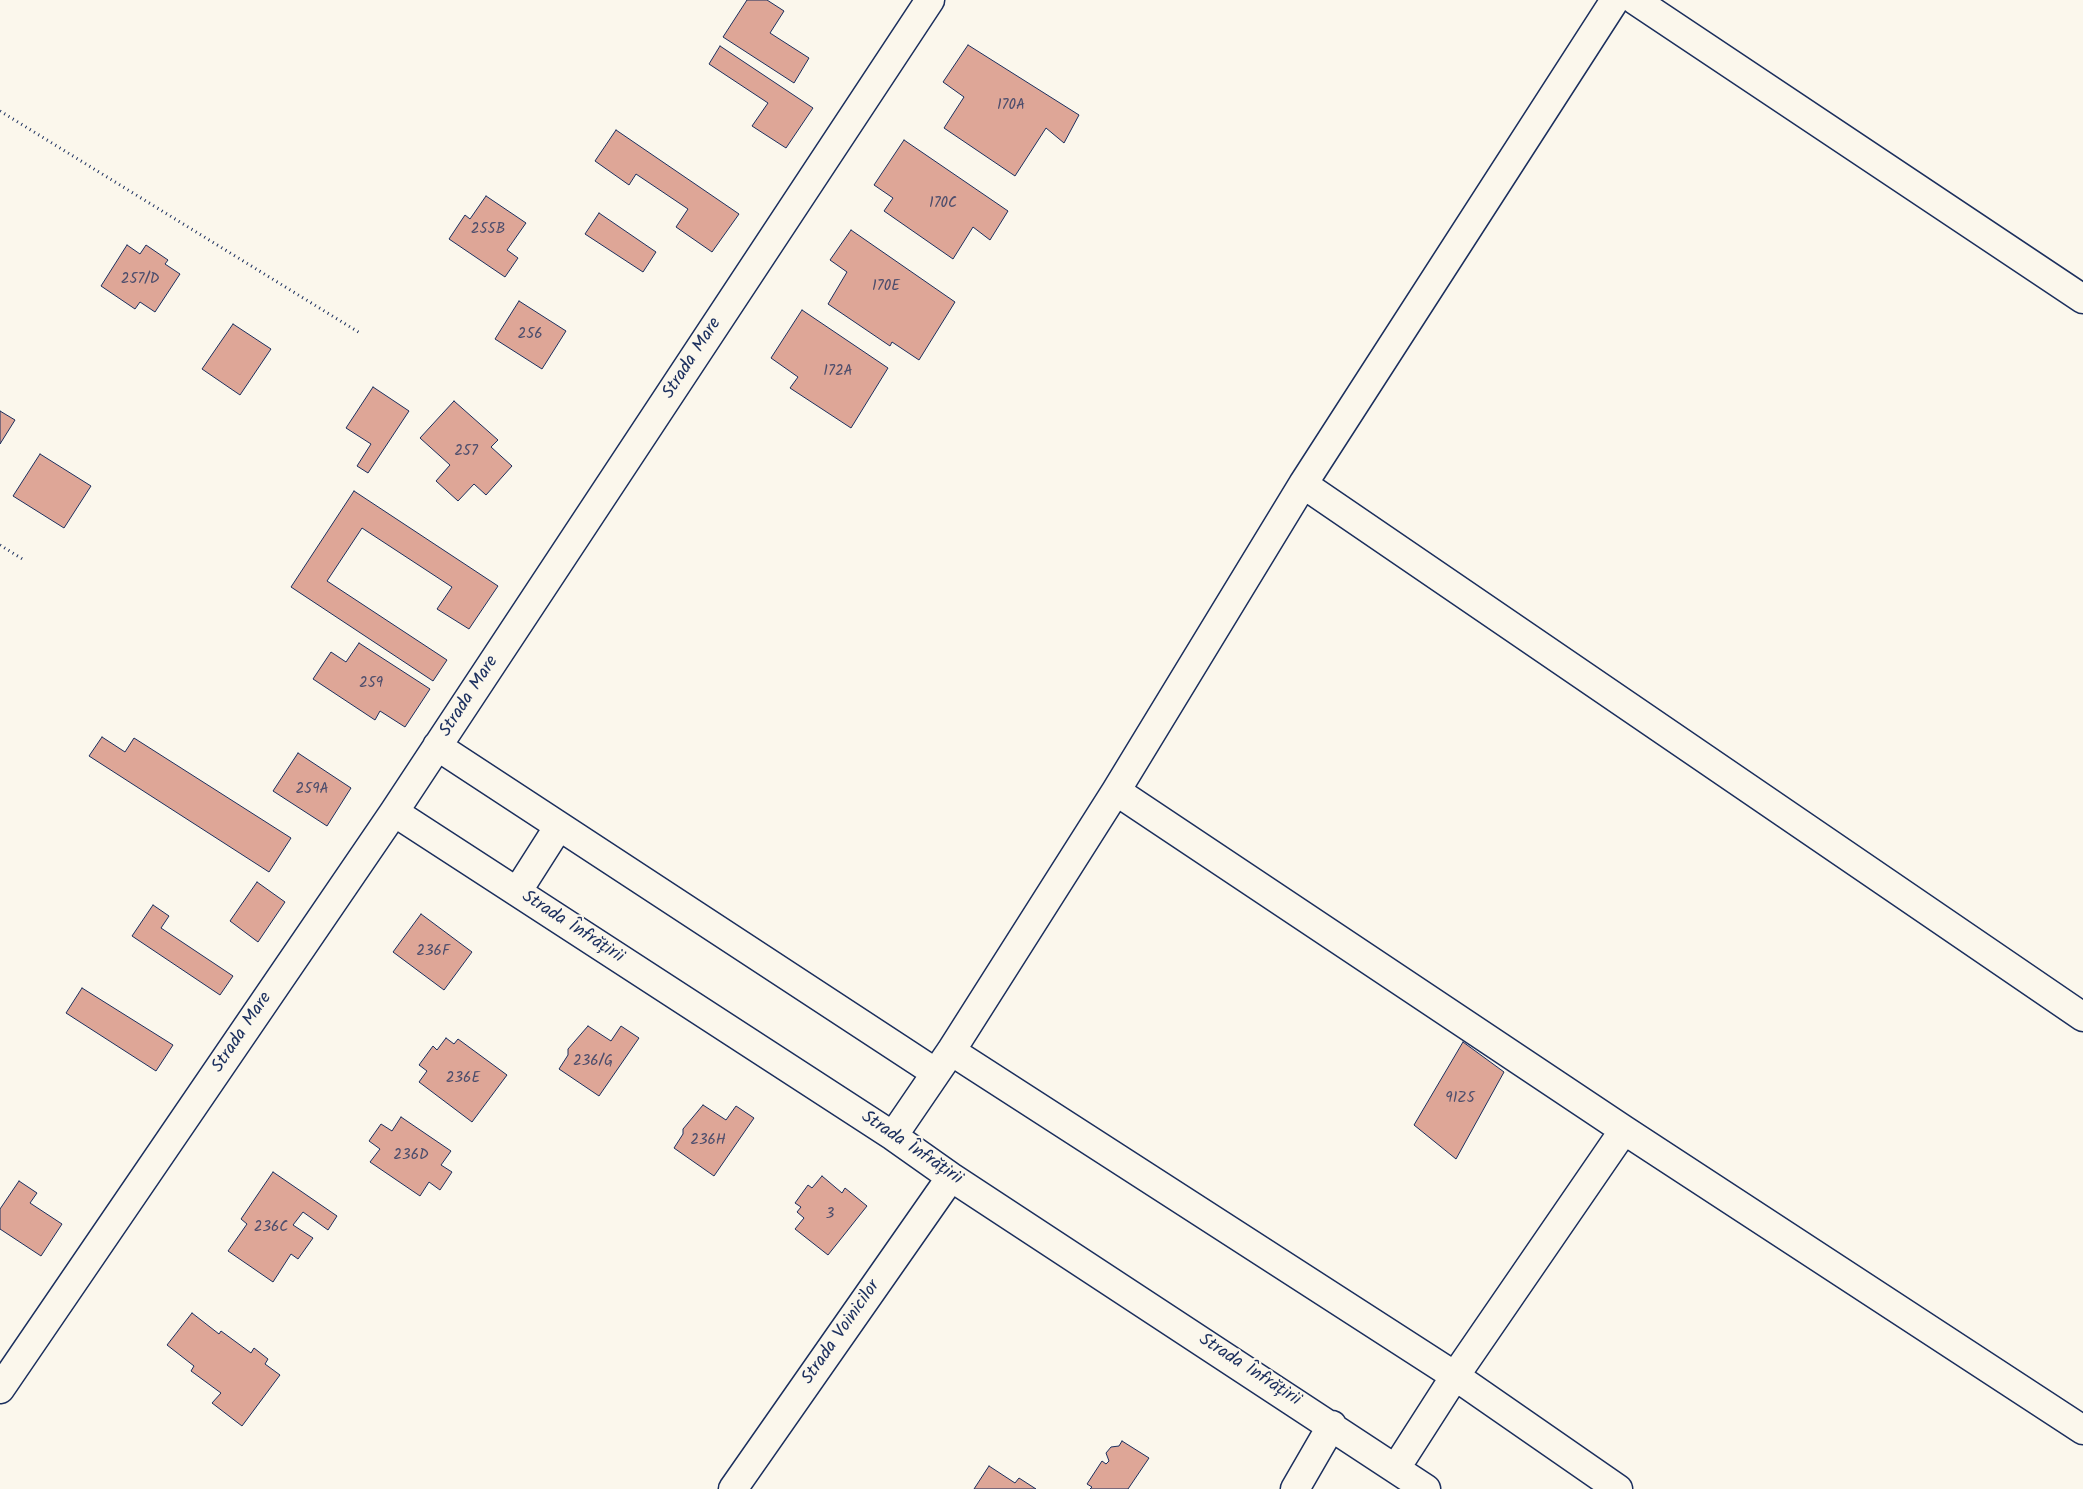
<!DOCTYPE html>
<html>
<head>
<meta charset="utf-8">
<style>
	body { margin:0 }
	canvas { display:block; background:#fbf7ec }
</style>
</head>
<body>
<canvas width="2083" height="1489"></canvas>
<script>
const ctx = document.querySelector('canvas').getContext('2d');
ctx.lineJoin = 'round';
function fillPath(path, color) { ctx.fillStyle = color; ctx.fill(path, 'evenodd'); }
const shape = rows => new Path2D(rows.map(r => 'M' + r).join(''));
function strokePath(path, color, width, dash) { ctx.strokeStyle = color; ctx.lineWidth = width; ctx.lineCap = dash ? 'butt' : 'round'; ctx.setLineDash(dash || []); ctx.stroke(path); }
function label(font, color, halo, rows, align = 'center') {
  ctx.font = font + ' Kalam,sans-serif'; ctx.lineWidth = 4.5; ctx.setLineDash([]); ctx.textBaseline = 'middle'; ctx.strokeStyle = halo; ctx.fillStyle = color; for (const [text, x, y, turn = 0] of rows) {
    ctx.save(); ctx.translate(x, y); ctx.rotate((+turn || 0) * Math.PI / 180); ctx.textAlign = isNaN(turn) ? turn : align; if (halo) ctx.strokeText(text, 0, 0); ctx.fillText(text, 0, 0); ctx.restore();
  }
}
const building = shape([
	[747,0,767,0,784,11,770,33,809,58,794,83,723,37,747,0],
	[968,45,1079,115,1064,143,1046,128,1015,176,944,128,964,97,943,82,968,45],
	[720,46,813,108,786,148,752,126,768,103,709,64,720,46],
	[616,130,739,214,712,252,676,227,688,209,636,174,629,185,595,161,616,130],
	[904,140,1008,211,990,240,973,227,953,259,884,211,893,198,874,185,904,140],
	[486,196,526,223,507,250,518,258,505,277,449,239,465,215,470,219,486,196],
	[599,213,656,252,643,272,585,234,599,213],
	[851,230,955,302,919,360,892,342,890,346,828,304,847,272,830,260,851,230],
	[127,245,140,254,146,245,168,260,165,264,180,274,155,312,140,302,135,309,101,286,127,245],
	[519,301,566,331,542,369,495,339,519,301],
	[802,310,888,368,851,428,790,388,798,377,771,358,802,310],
	[233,324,271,349,240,395,202,369,233,324],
	[373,387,409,411,368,473,357,466,371,444,346,428,373,387],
	[454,401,498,440,491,447,512,466,486,495,474,484,458,501,436,481,450,465,420,438,454,401],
	[0,411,15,420,0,444,0,411],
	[40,454,91,486,64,528,13,496,40,454],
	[354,491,498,586,469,629,437,609,452,587,362,528,327,581,447,660,433,681,291,587,354,491],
	[359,643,430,689,405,727,380,711,375,720,313,679,331,652,346,662,359,643],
	[102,737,125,752,134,738,291,838,269,872,89,756,102,737],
	[298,753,351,788,327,826,273,791,298,753],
	[257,882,285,902,258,942,230,921,257,882],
	[153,905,169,916,161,928,233,976,220,995,132,936,153,905],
	[421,914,472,952,444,990,393,952,421,914],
	[82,988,173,1045,156,1071,66,1013,82,988],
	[588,1026,611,1041,621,1026,639,1038,599,1096,559,1069,568,1055,568,1049,588,1026],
	[446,1038,454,1044,458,1039,507,1075,472,1122,419,1082,427,1071,419,1065,433,1046,437,1050,446,1038],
	[1463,1042,1504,1072,1456,1159,1414,1125,1463,1042],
	[703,1105,726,1120,736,1106,754,1118,714,1176,674,1148,683,1134,683,1129,703,1105],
	[401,1117,451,1151,441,1165,452,1172,440,1190,429,1182,420,1196,370,1162,380,1149,369,1141,381,1124,392,1131,401,1117],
	[273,1172,337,1216,328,1230,303,1212,293,1225,313,1238,298,1259,291,1254,273,1282,228,1251,247,1224,241,1219,273,1172],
	[822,1176,842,1193,845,1188,867,1206,828,1255,795,1229,804,1218,797,1212,801,1207,795,1203,808,1185,812,1188,822,1176],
	[19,1181,37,1193,30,1203,62,1224,41,1256,0,1229,0,1209,19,1181],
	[192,1313,219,1334,221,1331,251,1353,254,1348,268,1359,265,1364,280,1375,242,1426,212,1403,221,1393,191,1371,194,1366,167,1345,192,1313],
	[1122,1441,1149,1458,1128,1489,1090,1489,1092,1487,1087,1484,1102,1461,1106,1464,1109,1461,1106,1453,1111,1447,1119,1446,1122,1441],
	[989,1466,1015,1483,1019,1478,1036,1489,974,1489,989,1466]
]);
fillPath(building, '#dea697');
strokePath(building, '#1b2f5e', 1);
const minor = shape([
	[1635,0,2083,299],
	[1303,484,2083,1017],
	[437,746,936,1073],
	[1116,791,1624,1130,2083,1430],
	[394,812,893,1136,951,1177,1426,1489],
	[517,892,559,826],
	[951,1051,1455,1376,1618,1489],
	[893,1136,951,1051,1116,791,1303,484,1615,0],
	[0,1389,394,812,930,0],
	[1396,1468,1455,1376,1624,1130],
	[733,1489,951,1177],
	[1295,1489,1332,1425]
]);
strokePath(minor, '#1b2f5e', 31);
strokePath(shape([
	[0,111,360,333],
	[0,545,24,560]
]), '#1b2f5e', 3, [1, 4]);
strokePath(minor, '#fbf7ec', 28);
label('15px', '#4c4d6c', null, [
	["170A",1011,106],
	["170C",943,204],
	["255B",488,230],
	["257/D",140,280],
	["170E",886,287],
	["256",530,335],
	["172A",838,372],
	["257",466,452],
	["259",371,684],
	["259A",312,790],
	["236F",433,952],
	["236/G",593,1062],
	["236E",463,1079],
	["91Z5",1460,1099],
	["236H",708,1141],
	["236D",411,1156],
	["3",830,1215],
	["236C",271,1228]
]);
label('18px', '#1b2f5e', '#fbf7ec', [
	["Strada Mare",693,359,-57],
	["Strada Mare",470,697,-57],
	["Strada Înfrățirii",572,928,33],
	["Strada Mare",243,1033,-56],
	["Strada Înfrățirii",911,1149,34],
	["Strada Voinicilor",842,1333,-55],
	["Strada Înfrățirii",1249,1371,33]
]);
</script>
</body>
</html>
